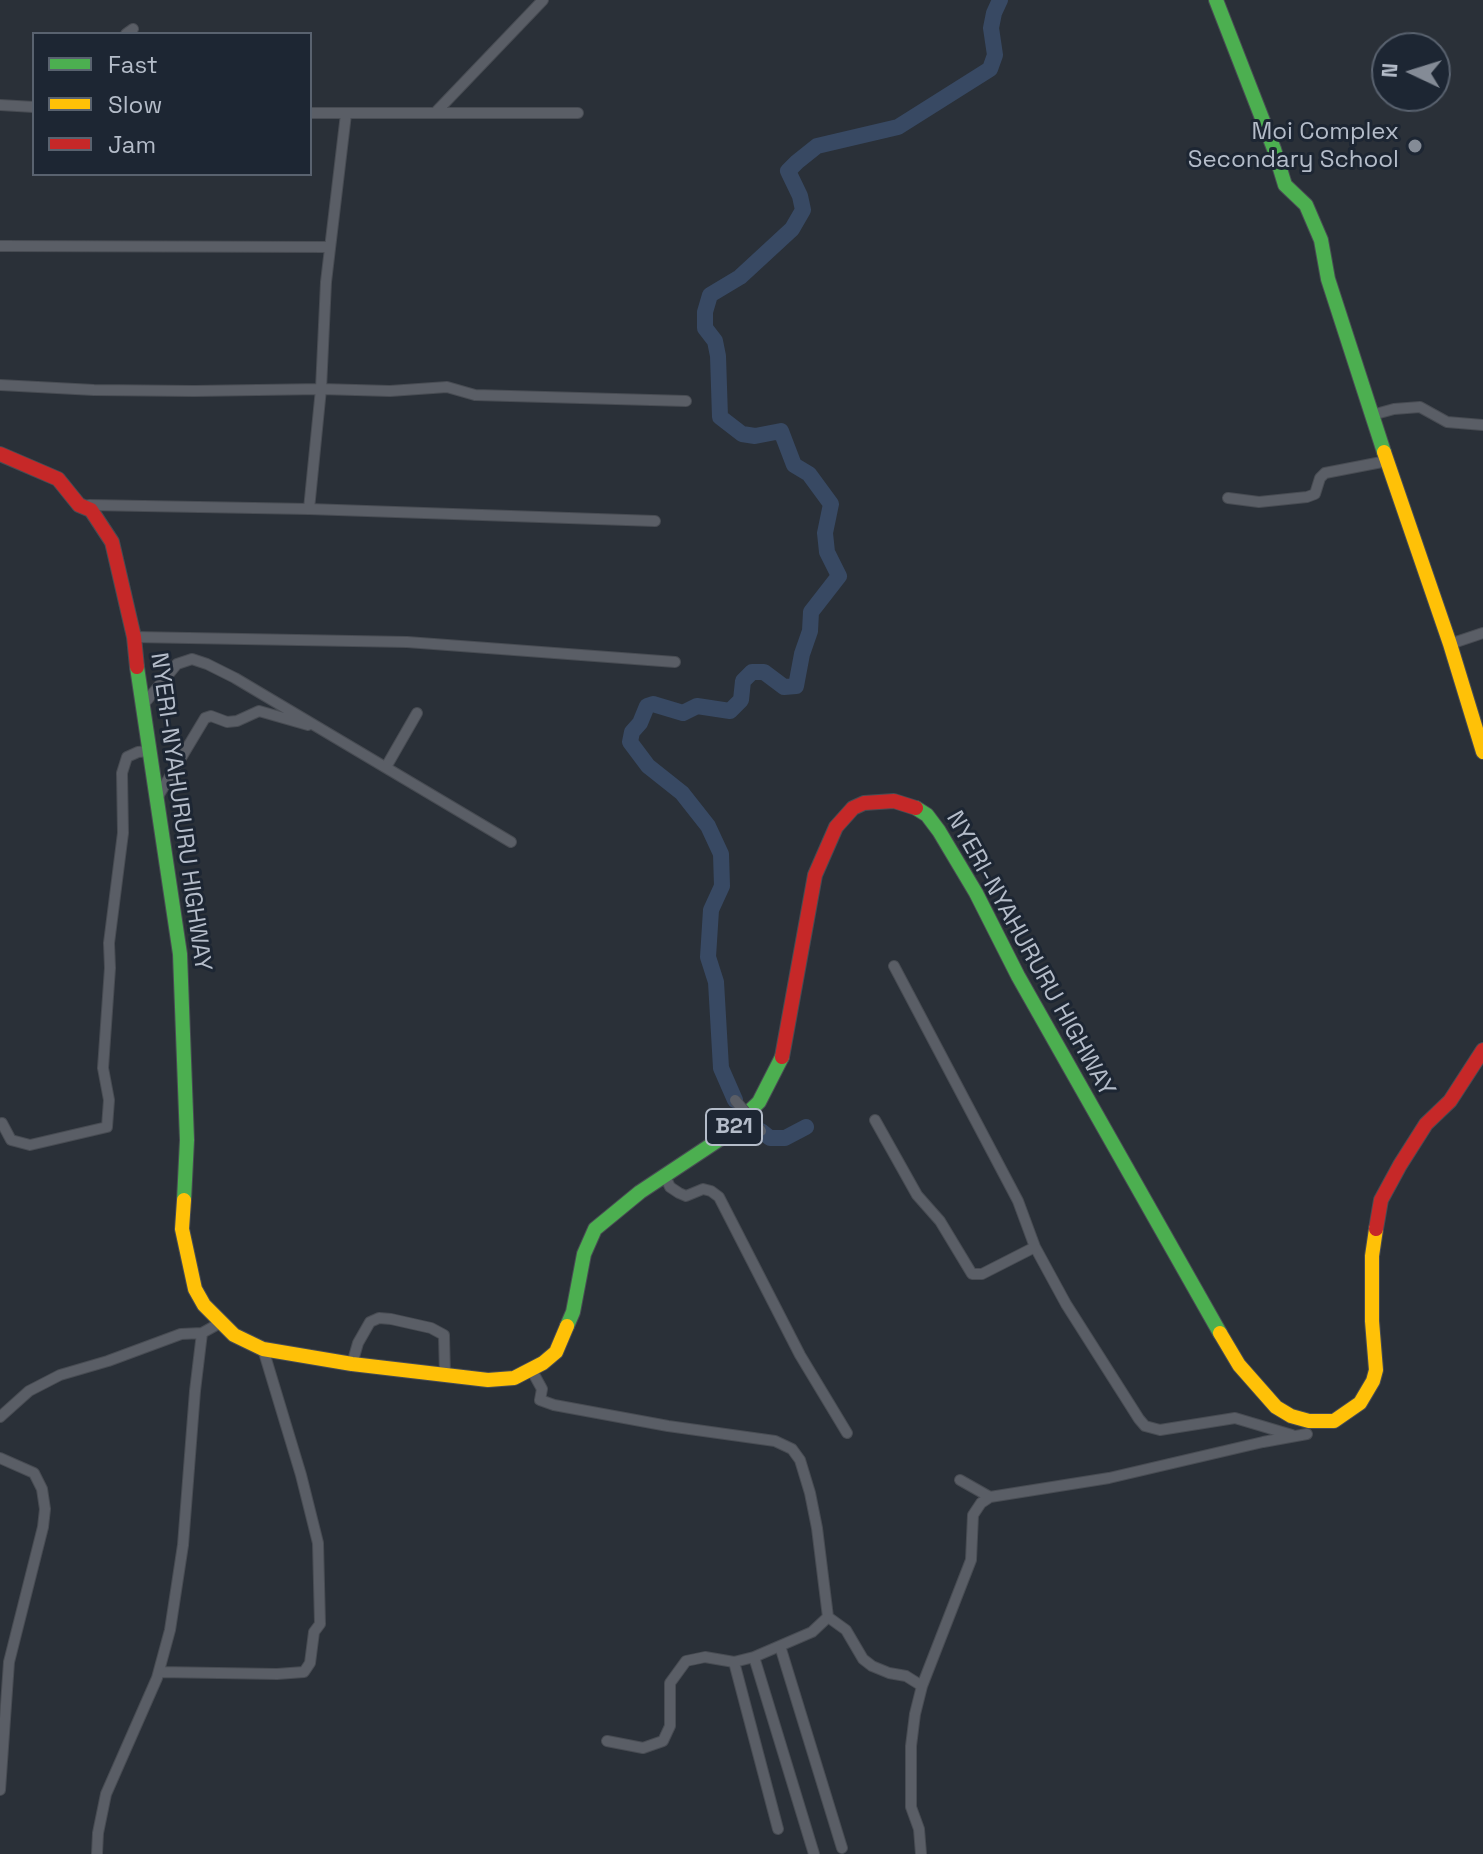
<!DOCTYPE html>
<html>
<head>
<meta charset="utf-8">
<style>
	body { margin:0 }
	#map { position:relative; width:1483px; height:1854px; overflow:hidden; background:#2a3038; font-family:"Space Grotesk",sans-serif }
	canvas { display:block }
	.legend { position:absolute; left:32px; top:32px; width:280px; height:144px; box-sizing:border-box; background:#1d2633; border:2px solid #59626f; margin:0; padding:10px 14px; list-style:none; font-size:24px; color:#b4bcc9 }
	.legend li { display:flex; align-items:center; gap:16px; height:40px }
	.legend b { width:40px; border:2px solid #59626f }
	.north { position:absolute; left:1371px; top:32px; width:80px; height:80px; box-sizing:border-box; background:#1d2633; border:2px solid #59626f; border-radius:50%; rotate:274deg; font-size:22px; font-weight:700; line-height:32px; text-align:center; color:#b4bcc9 }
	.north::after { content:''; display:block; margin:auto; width:28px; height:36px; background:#848b96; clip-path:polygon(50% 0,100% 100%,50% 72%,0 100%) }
</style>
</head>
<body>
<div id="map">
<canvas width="1483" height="1854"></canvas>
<ul class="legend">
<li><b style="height:10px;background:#4caf50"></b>Fast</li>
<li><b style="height:10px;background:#ffc107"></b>Slow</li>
<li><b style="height:10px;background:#c62828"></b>Jam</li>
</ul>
<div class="north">N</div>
</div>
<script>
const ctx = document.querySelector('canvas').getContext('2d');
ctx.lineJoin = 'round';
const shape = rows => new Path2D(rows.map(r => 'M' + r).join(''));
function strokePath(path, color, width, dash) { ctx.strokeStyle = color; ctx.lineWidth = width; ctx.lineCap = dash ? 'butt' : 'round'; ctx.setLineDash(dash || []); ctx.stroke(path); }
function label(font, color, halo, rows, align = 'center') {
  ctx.font = font + ' "Space Grotesk",sans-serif'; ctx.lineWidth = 6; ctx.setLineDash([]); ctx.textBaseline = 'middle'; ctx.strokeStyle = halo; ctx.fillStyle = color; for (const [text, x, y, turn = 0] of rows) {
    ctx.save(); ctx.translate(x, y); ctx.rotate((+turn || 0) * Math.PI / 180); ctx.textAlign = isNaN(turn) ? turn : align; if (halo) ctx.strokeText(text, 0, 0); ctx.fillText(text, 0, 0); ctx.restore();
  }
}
strokePath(shape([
	[735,1100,721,1068,716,982,708,957,711,910,722,886,721,854,708,826,682,793,648,766,630,742,632,732,640,723,647,706,653,704,683,713,697,706,730,711,741,700,743,681,752,672,764,672,784,687,796,686,802,654,810,631,811,612,839,576,827,552,825,533,831,504,809,474,794,465,781,431,755,436,742,434,720,417,718,356,715,341,705,328,705,312,710,295,740,277,792,229,803,210,800,196,788,171,797,162,817,146,898,127,990,69,995,55,991,28,994,13,1000,0],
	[761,1131,770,1138,785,1138,806,1127]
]), '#384963', 16);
const street = shape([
	[126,34,133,29],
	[0,105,34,107],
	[310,113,578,113],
	[435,113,543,0],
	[0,246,329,247],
	[0,385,94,390,194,391,321,389,390,391,447,387,475,395,686,401],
	[1372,415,1394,409,1420,407,1447,422,1483,425],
	[1228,498,1259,502,1307,497,1315,494,1320,478,1325,473,1387,461],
	[89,505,309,509,655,521],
	[309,509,321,389,326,282,346,114],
	[134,637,407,642,675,662],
	[1450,644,1483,633],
	[143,705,177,664,192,659,207,664,235,678,511,842],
	[386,767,417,713],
	[157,798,205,718,211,716,227,722,237,721,259,711,308,725],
	[894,966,1018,1201,1035,1247,1066,1304,1139,1419,1145,1426,1160,1430,1235,1418,1292,1435],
	[875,1120,917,1195,940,1221,972,1274,982,1274,1035,1247],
	[0,1124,2,1123,11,1140,30,1145,107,1127,109,1100,103,1068,110,968,109,943,123,833,122,773,127,757,138,752,150,751],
	[665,1176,670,1187,679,1193,686,1196,703,1189,711,1191,719,1197,800,1355,847,1433],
	[352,1364,358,1343,370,1322,379,1318,391,1319,431,1328,444,1335,445,1375],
	[531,1369,542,1389,540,1400,554,1405,668,1426,775,1441,792,1449,800,1460,810,1493,817,1528,828,1617],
	[0,1417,29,1391,60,1375,108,1361,181,1334,202,1333,220,1323],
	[0,1458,34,1473,42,1489,45,1509,43,1527,9,1662,0,1790],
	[960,1480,990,1497],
	[780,1646,842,1848],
	[754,1657,814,1854],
	[734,1662,778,1829],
	[159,1672,277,1674,304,1672,310,1663,314,1632,320,1624,318,1543,301,1475,263,1349],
	[607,1741,643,1748,663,1741,670,1726,670,1683,686,1661,705,1657,734,1662,754,1657,812,1632,828,1617,846,1630,863,1659,872,1666,889,1673,906,1676,922,1686],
	[97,1854,98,1833,106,1794,157,1678,170,1630,183,1545,195,1391,202,1333],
	[921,1854,919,1829,911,1807,911,1746,915,1714,922,1686,971,1560,973,1515,981,1503,990,1497,1109,1478,1263,1442,1307,1434]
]);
const fast = shape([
	[1216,0,1274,149,1285,185,1306,205,1321,240,1328,279,1384,452],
	[137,667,180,954,187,1140,184,1200],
	[916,808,927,815,939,831,976,893,1018,976,1220,1333],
	[567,1326,573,1312,584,1254,595,1229,640,1192,723,1137,759,1102,782,1057]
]);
const slow = shape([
	[1384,452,1450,644,1483,752],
	[184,1200,182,1229,195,1289,204,1305,234,1335,263,1349,352,1364,488,1380,514,1378,543,1363,556,1352,567,1326],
	[1220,1333,1239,1365,1276,1407,1291,1416,1309,1421,1334,1421,1360,1403,1373,1381,1376,1370,1372,1321,1372,1256,1376,1229]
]);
const jam = shape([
	[0,454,58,479,79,505,91,510,112,542,134,637,137,667],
	[782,1057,815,875,836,827,853,808,864,803,894,801,916,808],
	[1376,1229,1381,1200,1400,1165,1426,1124,1450,1101,1483,1050]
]);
strokePath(street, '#484c53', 12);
strokePath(fast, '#484c53', 16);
strokePath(slow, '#484c53', 16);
strokePath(jam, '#484c53', 16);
strokePath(street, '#5a5e66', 10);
strokePath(fast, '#4caf50', 14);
strokePath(slow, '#ffc107', 14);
strokePath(jam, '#c62828', 14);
const streetBridge = shape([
	[735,1100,761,1131]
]);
strokePath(streetBridge, '#484c53', 12, []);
strokePath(streetBridge, '#5a5e66', 10);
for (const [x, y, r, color] of [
	[1415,146,8,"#848b96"]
]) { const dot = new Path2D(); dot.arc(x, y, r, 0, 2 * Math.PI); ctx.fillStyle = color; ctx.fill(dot); strokePath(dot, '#1d2633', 3); }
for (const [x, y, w] of [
	[734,1127,56]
]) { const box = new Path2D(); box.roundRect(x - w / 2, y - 18, w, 36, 6); ctx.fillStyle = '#1d2633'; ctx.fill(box); strokePath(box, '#b4bcc9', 2); }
label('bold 22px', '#b4bcc9', null, [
	["B21",734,1127]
]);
label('24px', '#b4bcc9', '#1d2633', [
	["Moi Complex",1399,132],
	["Secondary School",1399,160]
], 'right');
label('24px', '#b4bcc9', '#1d2633', [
	["NYERI-NYAHURURU HIGHWAY",180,812,82],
	["NYERI-NYAHURURU HIGHWAY",1030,954,61]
]);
</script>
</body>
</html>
